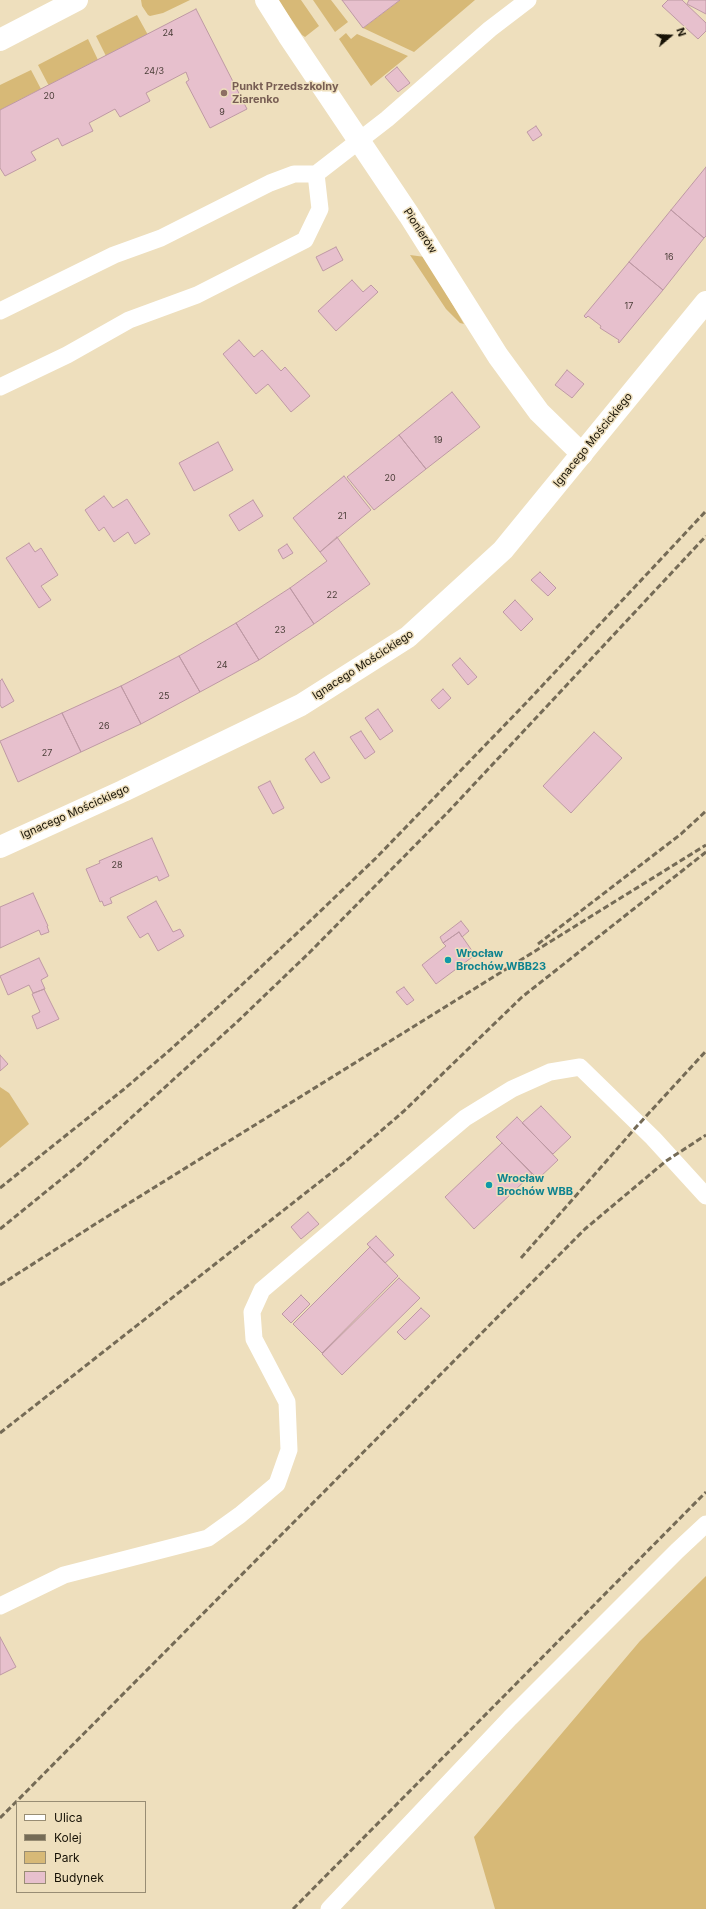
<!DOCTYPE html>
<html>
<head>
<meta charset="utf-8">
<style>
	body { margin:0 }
	#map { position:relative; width:706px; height:1909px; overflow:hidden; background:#eedfbd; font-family:Inter,sans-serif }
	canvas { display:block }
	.legend { position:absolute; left:16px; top:1801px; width:130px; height:92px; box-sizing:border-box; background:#eedfbd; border:1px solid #988d74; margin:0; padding:5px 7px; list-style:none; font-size:12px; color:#171206 }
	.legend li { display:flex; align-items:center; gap:8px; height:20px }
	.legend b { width:20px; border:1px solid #988d74 }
	.north { position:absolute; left:650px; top:16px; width:40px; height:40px; -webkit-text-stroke:3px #eedfbd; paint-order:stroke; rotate:71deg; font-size:11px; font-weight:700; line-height:16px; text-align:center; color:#171206 }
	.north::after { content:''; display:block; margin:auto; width:14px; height:18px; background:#171206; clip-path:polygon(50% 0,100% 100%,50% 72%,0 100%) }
</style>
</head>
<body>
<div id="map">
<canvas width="706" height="1909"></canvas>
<ul class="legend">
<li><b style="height:5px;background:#fff"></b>Ulica</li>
<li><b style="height:5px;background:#756b56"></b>Kolej</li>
<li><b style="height:11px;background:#d7b977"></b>Park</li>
<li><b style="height:11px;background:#e7c0cd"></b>Budynek</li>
</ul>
<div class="north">N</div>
</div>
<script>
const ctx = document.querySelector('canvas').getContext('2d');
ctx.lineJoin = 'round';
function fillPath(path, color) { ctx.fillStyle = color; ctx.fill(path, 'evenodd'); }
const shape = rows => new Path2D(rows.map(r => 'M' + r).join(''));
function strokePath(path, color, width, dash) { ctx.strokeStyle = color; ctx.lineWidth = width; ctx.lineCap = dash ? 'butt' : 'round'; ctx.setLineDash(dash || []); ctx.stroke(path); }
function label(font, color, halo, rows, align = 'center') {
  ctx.font = font + ' Inter,sans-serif'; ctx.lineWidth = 3; ctx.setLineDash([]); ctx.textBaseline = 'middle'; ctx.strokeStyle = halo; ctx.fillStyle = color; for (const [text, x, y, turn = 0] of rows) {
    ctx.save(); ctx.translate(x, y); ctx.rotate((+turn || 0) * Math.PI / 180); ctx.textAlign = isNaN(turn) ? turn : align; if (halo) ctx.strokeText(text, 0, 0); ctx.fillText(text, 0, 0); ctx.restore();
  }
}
fillPath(shape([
	[141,0,190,0,163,13,150,16,148,15,142,6],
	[278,0,301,0,319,26,305,37,302,35],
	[313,0,331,0,348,22,335,32],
	[400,0,475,0,414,52,363,28],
	[137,15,148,35,106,56,96,36],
	[346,33,351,39,357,34,408,56,371,86,339,39],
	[88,39,98,60,49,86,38,65],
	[31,70,41,89,0,110,0,85],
	[410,255,425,257,464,324,460,323,446,309],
	[0,1087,9,1093,29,1124,0,1148],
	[706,1576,706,1909,495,1909,474,1837,640,1641]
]), '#d7b977');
const building = shape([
	[342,0,400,0,363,28,342,0],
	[668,0,682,0,706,23,706,31,698,39,662,6,668,0],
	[689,0,706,0,706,14,687,4,689,0],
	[196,9,247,109,210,128,186,82,189,80,186,72,146,93,150,101,120,117,115,109,89,123,93,131,62,146,58,138,31,152,36,160,5,176,0,168,0,110,196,9],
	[397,67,410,83,398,92,385,77,397,67],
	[536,126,542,135,533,141,527,132,536,126],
	[706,167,706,236,704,238,671,210,706,167],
	[671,210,704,238,663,290,629,262,671,210],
	[336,247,343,260,323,271,316,257,336,247],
	[629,262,663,290,619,343,618,342,619,340,600,328,601,326,588,316,586,318,584,316,629,262],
	[352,280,363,292,371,285,378,292,336,331,318,311,352,280],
	[239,340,254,357,262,350,281,371,285,367,310,396,291,412,268,384,256,394,223,354,239,340],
	[567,370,584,384,572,398,555,385,567,370],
	[452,392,480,427,426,469,399,435,452,392],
	[399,435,426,469,374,510,347,477,399,435],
	[218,442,233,470,194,491,179,463,218,442],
	[344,476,371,510,320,552,293,518,344,476],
	[104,496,113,508,127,499,150,534,135,544,128,532,114,542,104,527,99,531,85,510,104,496],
	[253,500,263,516,239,531,229,515,253,500],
	[337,537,370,584,314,624,290,588,327,561,320,552,337,537],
	[29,543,35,552,41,548,58,575,41,586,51,600,39,608,6,558,29,543],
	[287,544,293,553,283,559,278,550,287,544],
	[540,572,556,588,548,596,531,580,540,572],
	[290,588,314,624,259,660,236,623,290,588],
	[515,600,533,619,521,631,503,612,515,600],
	[236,623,259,660,200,692,179,656,236,623],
	[179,656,200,692,141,724,121,686,179,656],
	[460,658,477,677,468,685,452,665,460,658],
	[2,679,14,701,2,708,0,705,0,681,2,679],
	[121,686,141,724,81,752,62,713,121,686],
	[443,689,451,698,439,709,431,700,443,689],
	[378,709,393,731,380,740,365,718,378,709],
	[62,713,81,752,18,782,0,741,62,713],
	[361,731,375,752,365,759,350,737,361,731],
	[594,732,622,758,571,813,543,786,594,732],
	[314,752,330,778,321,783,305,759,314,752],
	[270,781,284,808,273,814,258,787,270,781],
	[152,838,169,876,159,881,157,876,110,898,112,903,104,906,102,901,100,902,86,869,100,863,99,861,152,838],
	[33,893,48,926,47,926,49,932,41,935,39,930,0,948,0,907,33,893],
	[156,901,173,932,180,929,184,936,158,951,148,933,140,938,127,917,156,901],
	[461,921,469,931,462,937,459,932,443,943,440,937,461,921],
	[459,932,475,955,436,984,422,965,446,946,443,943,459,932],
	[39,958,48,976,41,980,45,989,33,993,29,985,8,995,0,976,39,958],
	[404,987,414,1000,407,1005,396,992,404,987],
	[44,989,59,1019,37,1029,32,1016,40,1012,32,994,44,989],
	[0,1055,8,1064,0,1071,0,1055],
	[541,1106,571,1137,553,1154,522,1123,541,1106],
	[517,1117,558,1160,538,1179,496,1137,517,1117],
	[502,1143,532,1174,474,1229,445,1197,502,1143],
	[308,1212,319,1224,301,1239,291,1227,308,1212],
	[376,1236,394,1255,385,1263,367,1244,376,1236],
	[370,1247,398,1276,322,1353,293,1324,370,1247],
	[399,1278,420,1298,342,1375,322,1354,399,1278],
	[301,1295,310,1304,291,1323,282,1314,301,1295],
	[421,1308,430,1316,405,1340,397,1332,421,1308],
	[0,1637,16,1667,0,1675,0,1637]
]);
fillPath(building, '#e7c0cd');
strokePath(building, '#be99a4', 1);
strokePath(shape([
	[0,311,114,255,161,238,270,183,294,174,316,174,387,119,490,29,528,0],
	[0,387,67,355,129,320,197,295,305,240,320,209,316,174],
	[0,1606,64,1575,208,1538,240,1515,277,1484,289,1450,287,1402,254,1339,252,1312,262,1290,465,1118,512,1089,550,1072,580,1067,653,1138,706,1196],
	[329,1909,510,1718,677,1551,706,1524]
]), '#fff', 17);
strokePath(shape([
	[266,0,288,35,409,215,498,356,539,412,582,454],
	[0,40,77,0]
]), '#fff', 22);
strokePath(shape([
	[0,847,123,791,301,705,408,637,503,550,706,302]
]), '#fff', 22);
strokePath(shape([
	[538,944,681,834,706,811],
	[0,1188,123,1090,170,1050,231,995,309,922,376,858,526,703,706,511],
	[0,1229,80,1164,236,1023,310,952,449,811,706,536],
	[521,1258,638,1125,706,1051],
	[0,1285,97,1223,706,845],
	[0,1433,345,1162,404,1111,522,997,706,852],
	[0,1818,585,1229,666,1161,706,1135],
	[293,1909,706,1492]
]), '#756b56', 3, [6, 3]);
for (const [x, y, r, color] of [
	[224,93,4,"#8d6e63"],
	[448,960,4,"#0f9aa8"],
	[489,1185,4,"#0f9aa8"]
]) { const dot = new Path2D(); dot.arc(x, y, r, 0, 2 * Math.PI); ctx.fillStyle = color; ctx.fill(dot); strokePath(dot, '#eedfbd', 1.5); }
label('9px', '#4b3e38', null, [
	["24",168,33],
	["24/3",154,71],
	["20",49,96],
	["9",222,112],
	["16",669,257],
	["17",629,306],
	["19",438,440],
	["20",390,478],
	["21",342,516],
	["22",332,595],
	["23",280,630],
	["24",222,665],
	["25",164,696],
	["26",104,726],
	["27",47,753],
	["28",117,865]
]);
label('bold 11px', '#785e54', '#eedfbd', [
	["Punkt Przedszkolny",232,87],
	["Ziarenko",232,100]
], 'left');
label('11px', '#171206', '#eedfbd', [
	["Pionierów",420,231,57],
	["Ignacego Mościckiego",593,440,-51],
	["Ignacego Mościckiego",363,665,-33],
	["Ignacego Mościckiego",75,812,-24]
]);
label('bold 11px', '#0d838f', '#eedfbd', [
	["Wrocław",456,954],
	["Brochów WBB23",456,967],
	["Wrocław",497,1179],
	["Brochów WBB",497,1192]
], 'left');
</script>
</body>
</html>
